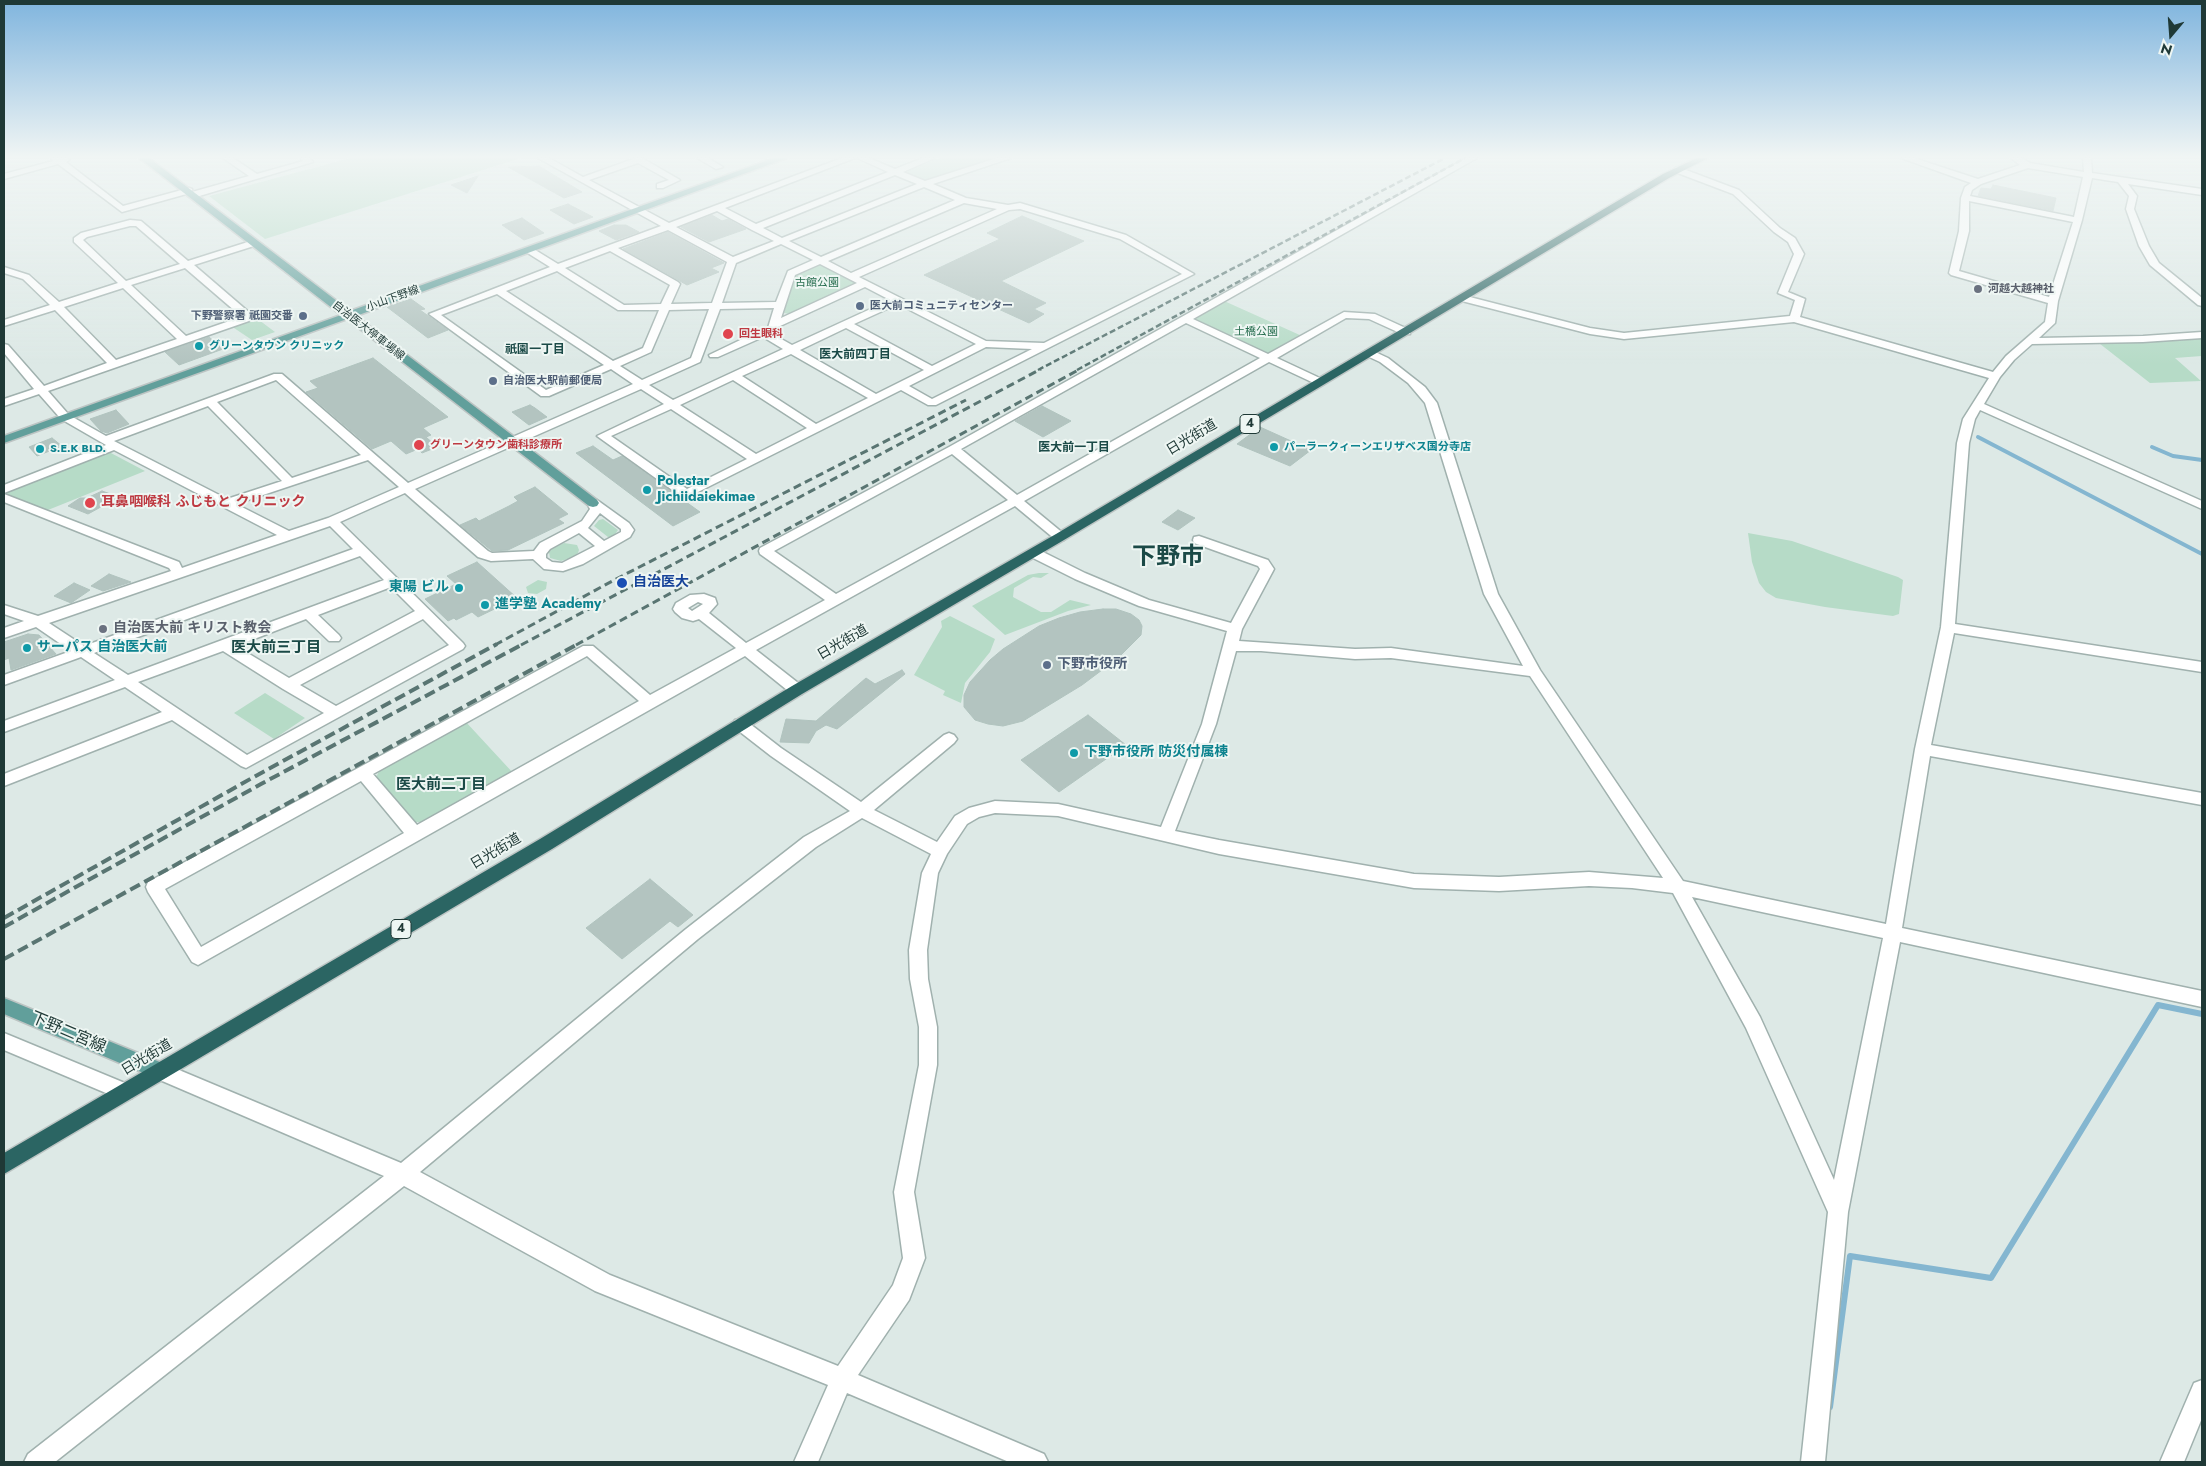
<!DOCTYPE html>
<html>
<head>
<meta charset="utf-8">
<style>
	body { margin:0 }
	#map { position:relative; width:2206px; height:1466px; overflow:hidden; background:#dde9e6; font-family:Jost,sans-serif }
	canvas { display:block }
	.frame { position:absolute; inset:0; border:5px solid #1f3936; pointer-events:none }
	.north { position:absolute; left:2146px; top:10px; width:50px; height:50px; -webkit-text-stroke:4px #eef6f3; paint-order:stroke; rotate:198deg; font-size:14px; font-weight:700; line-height:20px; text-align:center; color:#1f3936 }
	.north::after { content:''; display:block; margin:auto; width:18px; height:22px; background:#1f3936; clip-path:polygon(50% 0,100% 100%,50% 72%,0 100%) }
</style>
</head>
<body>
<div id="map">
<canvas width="2206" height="1466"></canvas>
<div class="frame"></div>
<div class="north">N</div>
</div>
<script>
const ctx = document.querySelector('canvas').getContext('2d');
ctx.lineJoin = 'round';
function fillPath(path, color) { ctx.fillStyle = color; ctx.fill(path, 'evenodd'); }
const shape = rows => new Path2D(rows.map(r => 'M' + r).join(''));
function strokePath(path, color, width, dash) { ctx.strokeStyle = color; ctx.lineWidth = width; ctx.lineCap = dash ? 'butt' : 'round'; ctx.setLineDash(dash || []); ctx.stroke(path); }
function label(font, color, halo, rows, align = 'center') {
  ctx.font = font + ' Jost,"Noto Sans JP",sans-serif'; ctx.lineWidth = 4; ctx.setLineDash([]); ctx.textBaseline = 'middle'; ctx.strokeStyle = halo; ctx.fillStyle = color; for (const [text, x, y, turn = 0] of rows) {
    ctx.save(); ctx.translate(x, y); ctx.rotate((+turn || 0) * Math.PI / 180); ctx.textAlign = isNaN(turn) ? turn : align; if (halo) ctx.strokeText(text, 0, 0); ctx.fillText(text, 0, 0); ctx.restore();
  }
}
fillPath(shape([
	[350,158,521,158,265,239,209,196],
	[939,158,1002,158,930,181,923,180,908,173,908,171],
	[816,265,823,265,856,282,856,285,790,314,784,313,795,273],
	[1222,300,1302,336,1271,353,1264,353,1193,319],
	[255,317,275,332,252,340,231,326],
	[2197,335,2202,340,2202,356,2175,358,2201,381,2150,383,2095,340],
	[109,452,145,471,48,510,7,495,10,489],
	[603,519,618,530,613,537,608,537,594,526,599,520],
	[1748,533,1792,541,1898,577,1903,580,1899,614,1893,616,1825,607,1776,598,1766,592,1759,583,1752,562],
	[564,543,577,545,579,550,578,553,571,558,561,561,550,558,549,552,551,549],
	[1039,573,1049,573,1041,578,1033,577,1014,588,1013,597,1041,612,1051,612,1070,600,1091,605,1068,611,1005,635,972,606,1028,575],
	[538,580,547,582,546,589,537,594,528,593,526,587],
	[950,616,995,639,990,652,965,683,961,703,943,695,945,691,914,675,942,627,941,621],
	[265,693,305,718,274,739,234,713],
	[465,721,514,774,428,822,415,822,376,777,381,768]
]), '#b6dbc7');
strokePath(shape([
	[1978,437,2202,554],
	[2152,447,2173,456,2202,460]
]), '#84b6d0', 4);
strokePath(shape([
	[1830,1407,1850,1256,1991,1278,2158,1005,2202,1014]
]), '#84b6d0', 6);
const building = shape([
	[539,166,582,192,564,198,508,167,539,166],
	[478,176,467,193,451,185,478,176],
	[1993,185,2056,198,2053,211,1978,196,1981,188,1991,189,1993,185],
	[568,204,593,217,574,224,550,210,568,204],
	[712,215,722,221,728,219,746,229,709,242,681,227,712,215],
	[1022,216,1084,241,1001,281,1046,303,1034,309,1044,314,1029,323,924,275,1000,239,987,233,1022,216],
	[522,218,544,233,524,240,502,225,522,218],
	[614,225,626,225,639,232,616,240,599,231,614,225],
	[668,232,724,263,711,268,719,272,687,285,623,249,668,232],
	[411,299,425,309,420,310,448,330,428,338,387,307,411,299],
	[209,337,223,349,179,365,165,352,209,337],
	[373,358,448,417,423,428,431,435,426,437,437,447,422,453,418,449,406,454,391,441,372,449,306,392,318,388,310,381,373,358],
	[530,405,535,408,547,417,529,425,512,412,530,405],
	[1042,406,1071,421,1043,437,1015,421,1042,406],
	[116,410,129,424,107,433,101,431,90,419,116,410],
	[1260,427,1311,450,1290,466,1237,444,1260,427],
	[52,438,62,446,37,456,29,447,52,438],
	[593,446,613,460,622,456,700,512,673,526,576,453,593,446],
	[535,487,568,514,558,519,564,523,508,550,492,551,460,525,476,518,479,521,509,506,518,501,514,497,535,487],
	[102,491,119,497,88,514,68,506,80,498,87,498,102,491],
	[1178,510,1195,518,1178,530,1162,522,1178,510],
	[477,562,517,598,478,617,472,612,456,620,454,618,448,621,425,599,456,584,447,576,477,562],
	[109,574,131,582,103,591,91,586,109,574],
	[74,583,90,590,71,603,54,596,74,583],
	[1103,609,1116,609,1131,614,1139,620,1142,626,1141,635,1118,658,1082,685,1023,721,1003,726,988,724,975,720,964,707,964,695,970,682,990,660,1003,649,1039,626,1059,618,1080,612,1103,609],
	[28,634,39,635,56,654,11,670,9,658,4,660,4,642,28,634],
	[902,670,905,674,837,729,826,725,816,731,809,743,780,742,786,719,816,721,866,678,875,684,902,670],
	[1088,715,1126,745,1059,792,1021,760,1088,715],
	[650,879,693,915,678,927,670,921,622,959,586,928,650,879]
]);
fillPath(building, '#b3c4c0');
strokePath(building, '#b0c3be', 1);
const minor = shape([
	[51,158,68,158,69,160,66,162,123,206,189,188,192,189,192,192,249,176,223,158,233,158,257,174,303,161,300,158,310,158,313,162,196,197,190,197,190,193,122,212,58,164,4,179,4,174,53,161,51,158],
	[538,158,549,158,583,177,636,158,642,158,680,180,663,188,657,188,657,184,669,180,638,163,589,180,669,223,842,158,855,158,725,208,756,224,888,172,857,158,869,158,895,169,923,158,935,158,903,172,925,181,997,158,1011,158,933,184,966,198,1008,205,1020,203,1126,235,1194,274,936,405,928,405,901,390,686,498,682,497,597,436,664,404,641,389,415,489,488,551,492,553,534,551,540,543,582,521,590,509,587,503,589,500,597,500,629,523,634,530,630,537,583,564,563,571,544,569,533,559,491,561,478,557,405,493,340,522,463,643,465,646,463,649,246,768,241,766,172,720,4,786,4,774,162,712,125,687,4,732,4,721,115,680,81,657,4,685,4,675,71,651,36,627,4,638,4,628,24,621,4,614,4,605,38,616,171,571,169,568,4,502,4,494,179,562,182,568,277,535,114,450,4,493,4,485,106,445,61,419,39,394,4,406,4,399,34,389,4,353,4,344,8,345,44,386,107,363,55,310,4,326,4,320,50,305,23,279,4,273,4,267,29,275,59,302,118,283,74,242,74,238,81,233,130,220,141,221,188,261,251,241,257,241,257,245,194,265,251,314,252,316,249,321,48,391,69,415,106,436,274,374,282,374,408,483,633,384,611,369,549,396,541,396,429,314,550,267,526,252,526,248,532,248,558,264,661,226,538,158],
	[895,175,917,184,782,238,763,228,895,175],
	[924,187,955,200,821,257,789,241,924,187],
	[964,203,997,209,851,273,828,261,964,203],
	[1020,209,1120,239,1182,274,1044,343,986,341,859,277,1009,210,1020,209],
	[717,211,752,230,774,241,733,257,676,227,717,211],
	[130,226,136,226,180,264,126,281,83,240,87,237,130,226],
	[668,230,727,262,712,303,671,304,680,284,678,282,618,248,668,230],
	[781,244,813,260,788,271,776,302,722,303,736,263,781,244],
	[610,251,670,285,661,304,624,305,565,268,610,251],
	[820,264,857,283,781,318,795,275,820,264],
	[185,268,242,317,241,317,186,336,131,285,185,268],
	[557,271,618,310,659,310,643,348,613,361,506,291,557,271],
	[865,287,890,300,792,345,776,336,778,327,865,287],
	[123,288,177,339,116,360,64,307,123,288],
	[497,294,604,365,546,390,441,315,497,294],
	[898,304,976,344,932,366,854,324,898,304],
	[774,308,767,331,759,331,709,355,710,357,718,357,763,337,783,349,673,400,649,385,700,362,720,309,774,308],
	[709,309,691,358,642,380,620,366,651,352,669,310,709,309],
	[846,328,924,370,876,394,800,350,846,328],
	[986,347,1032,349,932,399,909,386,986,347],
	[791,354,868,398,816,424,742,376,791,354],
	[276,380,361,455,292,478,217,402,276,380],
	[733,380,807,428,756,454,680,405,733,380],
	[208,406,282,481,227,499,114,441,208,406],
	[671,409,747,459,687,489,611,436,671,409],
	[368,460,399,487,328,518,289,531,236,504,368,460],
	[600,513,621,529,621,532,604,541,588,528,600,513],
	[330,526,353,549,84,646,49,623,330,526],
	[579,533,595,546,562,563,552,562,546,558,546,554,550,549,579,533],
	[360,556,384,580,128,675,94,653,360,556],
	[391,587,415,611,289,678,236,646,306,619,329,641,339,641,341,638,339,635,318,615,391,587],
	[423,619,449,645,336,706,300,685,423,619],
	[223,651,283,689,324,713,247,755,138,682,223,651],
	[697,158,708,158,723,167,716,169,697,158],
	[1466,158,1477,158,1193,319,1268,354,1344,312,1375,314,1410,330,1410,334,1402,334,1369,319,1346,318,1277,358,1324,380,1325,382,1324,384,1316,384,1269,362,1024,501,1064,534,1066,537,1064,540,1056,540,1015,506,756,650,802,686,804,690,802,694,792,694,745,656,198,965,192,962,148,892,146,887,148,882,583,646,593,646,650,695,736,648,699,619,693,621,682,618,675,612,673,609,676,603,690,595,704,594,715,598,717,604,709,613,746,643,825,600,760,554,759,551,760,548,949,447,1466,158],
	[1186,323,1260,358,1017,495,961,449,1186,323],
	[952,454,1008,500,836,594,774,551,952,454],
	[698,602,703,604,692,611,688,608,698,602],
	[587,656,639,701,417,825,373,774,587,656],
	[361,781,404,833,201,947,165,889,361,781],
	[1901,158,1914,158,1978,179,2020,165,2011,158,2022,158,2030,163,2084,172,2083,158,2091,158,2092,173,2202,189,2202,195,2128,184,2137,196,2134,209,2149,246,2159,263,2202,298,2202,306,2198,305,2150,265,2139,246,2126,209,2129,196,2118,182,2092,178,2082,220,2058,301,2055,323,2039,338,2143,336,2202,332,2202,338,2143,342,2032,344,2014,360,2000,377,1984,404,2202,501,2202,509,1980,410,1975,419,1969,443,1955,624,2202,662,2202,672,1954,633,1931,745,2202,793,2202,805,1930,756,1902,928,2202,991,2202,1007,1900,942,1848,1212,1825,1462,1801,1462,1828,1212,1746,1028,1673,893,1632,888,1589,886,1499,891,1414,888,1219,854,1058,816,995,813,979,817,967,824,947,854,938,873,927,950,928,979,937,1027,937,1065,914,1192,925,1258,909,1300,858,1375,1044,1454,1048,1462,1009,1462,847,1393,818,1462,794,1462,828,1385,595,1291,404,1186,55,1462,24,1462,28,1454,384,1176,153,1077,151,1071,153,1065,160,1062,167,1065,401,1163,686,929,804,837,850,811,771,756,735,728,733,724,735,720,740,719,745,720,781,748,861,802,944,735,949,733,954,735,957,739,954,743,874,810,937,842,955,816,969,808,995,801,1058,804,1161,827,1202,724,1227,631,1139,606,1075,579,1029,556,1028,553,1029,550,1039,550,1085,573,1149,600,1231,623,1260,569,1258,566,1194,543,1193,540,1194,537,1199,536,1268,560,1274,569,1242,629,1239,641,1355,649,1391,648,1523,666,1484,594,1425,403,1408,383,1380,362,1365,355,1364,353,1365,351,1373,351,1388,358,1425,387,1437,403,1498,594,1540,670,1683,881,1886,924,1915,749,1941,627,1957,443,1963,419,1989,378,1794,322,1624,339,1590,334,1458,300,1457,298,1462,295,1590,328,1624,333,1790,316,1795,300,1778,293,1794,254,1788,242,1774,232,1733,194,1675,172,1675,168,1678,167,1739,190,1780,228,1795,238,1804,254,1788,292,1805,299,1800,317,1993,372,2006,356,2045,322,2048,303,1951,275,1949,273,1959,231,1961,198,1965,187,1971,183,1901,158],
	[2028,168,2083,177,2074,217,1970,196,1972,190,1981,184,2028,168],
	[1969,201,2073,222,2049,297,1959,271,1969,231,1969,201],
	[1236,651,1261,651,1355,659,1391,658,1530,676,1663,878,1589,872,1499,877,1414,874,1219,840,1175,831,1216,724,1236,651],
	[862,818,931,854,922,873,909,950,910,979,919,1027,919,1065,894,1192,903,1258,893,1285,838,1366,610,1275,420,1172,698,939,816,847,862,818],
	[1692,897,1883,938,1834,1180,1760,1017,1692,897],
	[4,1033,132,1086,135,1092,132,1098,125,1101,4,1050,4,1033],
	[2202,1380,2202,1418,2184,1462,2160,1462,2194,1383,2202,1380]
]);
const major = shape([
	[139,158,149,158,350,311,774,158,787,158,356,316,597,500,599,503,597,506,593,507,589,506,347,319,4,443,4,436,341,315,139,158],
	[4,998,167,1065,169,1071,167,1077,160,1080,153,1077,4,1014,4,998]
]);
const highway = shape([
	[1697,158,1708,158,1669,178,1064,540,802,694,552,849,4,1174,4,1153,540,839,792,686,1056,534,1663,174,1697,158]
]);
strokePath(minor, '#a0b1ae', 3);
strokePath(major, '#bcc4c3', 3);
strokePath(highway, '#bcc4c3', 3);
fillPath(minor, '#fff');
fillPath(major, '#619f9b');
fillPath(highway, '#2b6563');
strokePath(shape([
	[1038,370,1445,158],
	[1077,370,1465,158]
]), '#597572', 2.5, [6, 3]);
strokePath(shape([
	[495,645,616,579,966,400],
	[521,645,1041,369],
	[576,645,1080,369]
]), '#597572', 3, [8, 4.5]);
strokePath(shape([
	[4,918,252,778,497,644],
	[4,927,261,784,523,644],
	[4,959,578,644]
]), '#597572', 4, [11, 5]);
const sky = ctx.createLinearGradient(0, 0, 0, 364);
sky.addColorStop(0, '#80b5de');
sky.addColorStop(0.43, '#f0f5f4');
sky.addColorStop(1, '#f0f5f400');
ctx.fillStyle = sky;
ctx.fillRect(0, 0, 2206, 364);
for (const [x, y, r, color] of [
	[1978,289,5,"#6b7280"],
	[860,306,5,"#5c6f8a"],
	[303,316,5,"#5c6f8a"],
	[728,334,6,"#e0444e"],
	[199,346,5,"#0f9aa8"],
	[493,381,5,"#5c6f8a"],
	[419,445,6,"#e0444e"],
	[1274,447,5,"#0f9aa8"],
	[40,449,5,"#0f9aa8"],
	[647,490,5,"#0f9aa8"],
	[90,503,6,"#e0444e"],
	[622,583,6,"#1a4fb4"],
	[459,588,5,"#0f9aa8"],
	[485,605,5,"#0f9aa8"],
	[103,629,5,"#6b7280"],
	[27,648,5,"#0f9aa8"],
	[1047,665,5,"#5c6f8a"],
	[1074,753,5,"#0f9aa8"]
]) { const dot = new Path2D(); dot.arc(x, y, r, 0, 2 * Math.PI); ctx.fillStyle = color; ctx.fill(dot); strokePath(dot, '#eef6f3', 2); }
label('11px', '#296f51', '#eef6f3', [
	["古館公園",817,283],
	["土橋公園",1256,332]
]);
label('bold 11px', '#5b616d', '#eef6f3', [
	["河越大越神社",1988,289]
], 'left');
label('11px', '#1f3936', '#eef6f3', [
	["小山下野線",393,299,-20],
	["自治医大停車場線",368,331,38]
]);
label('bold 11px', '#4e5e75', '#eef6f3', [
	["医大前コミュニティセンター",870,306],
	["下野警察署 祇園交番",293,316,"right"],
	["自治医大駅前郵便局",503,381]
], 'left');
label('bold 11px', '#be3a42', '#eef6f3', [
	["回生眼科",739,334],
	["グリーンタウン歯科診療所",430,445]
], 'left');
label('bold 11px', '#0d838f', '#eef6f3', [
	["グリーンタウン クリニック",209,346],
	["パーラークィーンエリザベス国分寺店",1284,447],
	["S.E.K BLD.",50,449]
], 'left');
label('bold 12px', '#1b4a47', '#eef6f3', [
	["祇園一丁目",535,350],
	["医大前四丁目",855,355],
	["医大前一丁目",1074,448]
]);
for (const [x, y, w] of [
	[1250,424,20],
	[401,929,20]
]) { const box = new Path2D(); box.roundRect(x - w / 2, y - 9.5, w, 19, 4); ctx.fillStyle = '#eef6f3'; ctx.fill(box); strokePath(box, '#1f3936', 1); }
label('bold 12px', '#1f3936', null, [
	["4",1250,424],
	["4",401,929]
]);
label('14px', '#1f3936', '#eef6f3', [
	["日光街道",1192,438,-31],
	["日光街道",843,643,-30],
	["日光街道",496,852,-31],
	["日光街道",147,1058,-31]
]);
label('bold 14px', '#0d838f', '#eef6f3', [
	["Polestar",657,482],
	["Jichiidaiekimae",657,498],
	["東陽 ビル",449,588,"right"],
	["進学塾 Academy",495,605],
	["サーパス 自治医大前",37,648],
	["下野市役所 防災付属棟",1084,753]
], 'left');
label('bold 14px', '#be3a42', '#eef6f3', [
	["耳鼻咽喉科 ふじもと クリニック",101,503]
], 'left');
label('bold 14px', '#164399', '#eef6f3', [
	["自治医大",633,583]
], 'left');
label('bold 14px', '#5b616d', '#eef6f3', [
	["自治医大前 キリスト教会",113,629]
], 'left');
label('bold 14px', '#4e5e75', '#eef6f3', [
	["下野市役所",1057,665]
], 'left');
label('bold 15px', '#1b4a47', '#eef6f3', [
	["医大前三丁目",276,648],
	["医大前二丁目",441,785]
]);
label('16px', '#1f3936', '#eef6f3', [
	["下野二宮線",68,1033,23]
]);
label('bold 24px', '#1b4a47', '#eef6f3', [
	["下野市",1168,558]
]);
</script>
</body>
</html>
